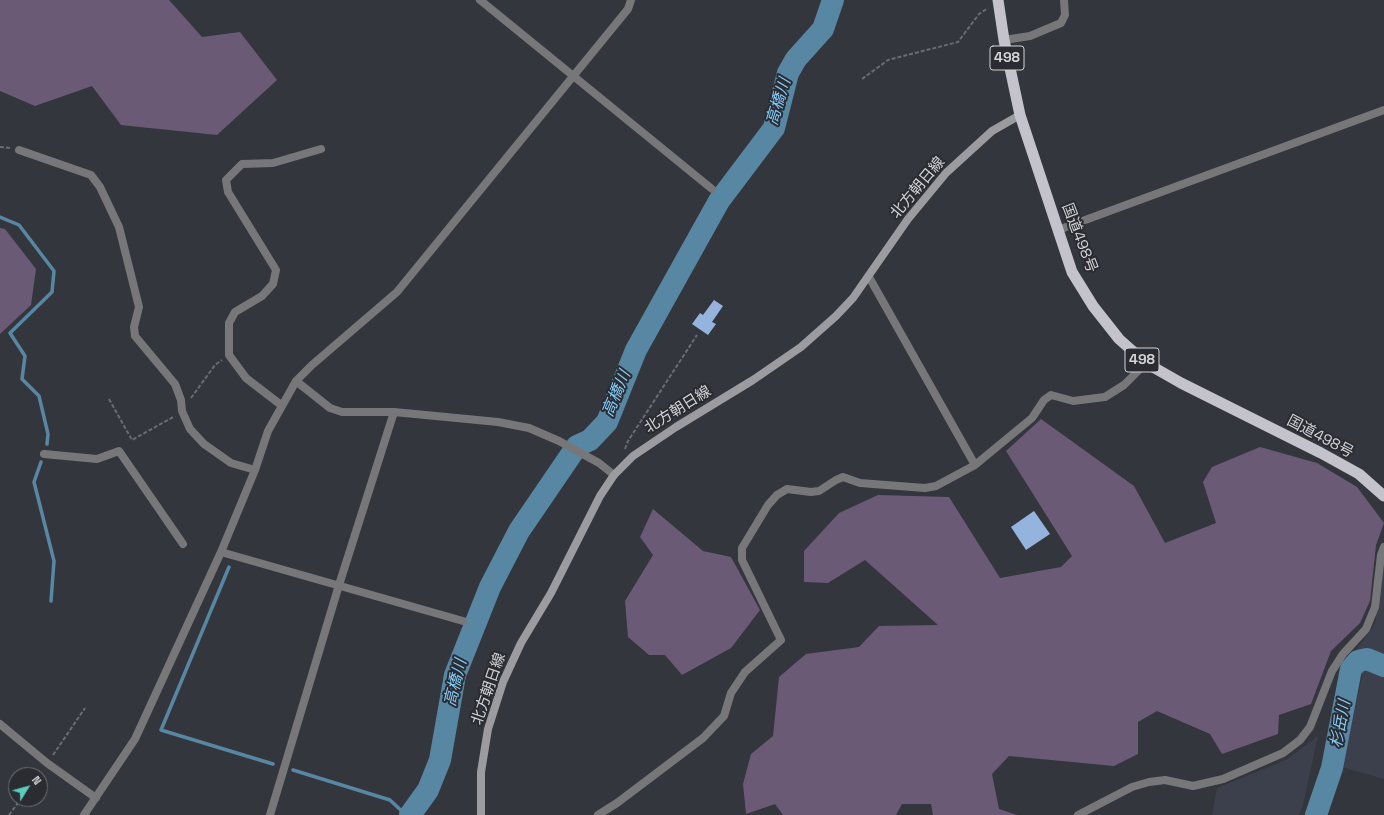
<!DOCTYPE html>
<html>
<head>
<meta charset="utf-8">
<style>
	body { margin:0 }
	#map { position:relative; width:1384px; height:815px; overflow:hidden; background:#34363d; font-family:"Space Grotesk",sans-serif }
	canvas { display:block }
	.north { position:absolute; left:8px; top:767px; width:40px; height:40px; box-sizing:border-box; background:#2a2c32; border:1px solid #6d6f74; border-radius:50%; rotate:53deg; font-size:11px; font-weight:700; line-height:16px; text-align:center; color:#d2d3d7 }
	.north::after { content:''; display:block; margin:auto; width:14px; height:18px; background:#5bcebb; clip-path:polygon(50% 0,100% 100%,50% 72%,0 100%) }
</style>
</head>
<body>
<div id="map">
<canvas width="1384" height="815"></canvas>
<div class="north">N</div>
</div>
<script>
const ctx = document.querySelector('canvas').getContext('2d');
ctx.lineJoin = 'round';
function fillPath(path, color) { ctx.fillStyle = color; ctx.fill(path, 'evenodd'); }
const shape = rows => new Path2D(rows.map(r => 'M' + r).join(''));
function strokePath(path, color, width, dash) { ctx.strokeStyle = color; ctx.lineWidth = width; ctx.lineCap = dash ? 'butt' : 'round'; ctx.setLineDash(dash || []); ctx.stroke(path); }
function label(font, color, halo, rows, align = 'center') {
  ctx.font = font + ' "Space Grotesk","Noto Sans JP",sans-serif'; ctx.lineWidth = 4; ctx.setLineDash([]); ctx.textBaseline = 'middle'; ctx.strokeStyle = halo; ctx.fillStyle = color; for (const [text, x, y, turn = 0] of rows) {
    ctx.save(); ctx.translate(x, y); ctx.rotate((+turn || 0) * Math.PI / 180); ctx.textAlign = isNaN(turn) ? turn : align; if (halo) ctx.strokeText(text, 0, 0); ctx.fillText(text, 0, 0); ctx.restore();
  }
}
fillPath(shape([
	[1384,565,1384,660,1356,650,1375,624],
	[1364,667,1384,675,1384,779,1342,767],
	[1318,736,1303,805,1299,815,1212,815,1217,788,1286,760]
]), '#3c3f4c');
fillPath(shape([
	[0,0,169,0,202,37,240,32,277,80,217,135,121,125,92,86,35,106,0,91],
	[0,228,5,229,36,269,31,305,0,334],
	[1041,419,1134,486,1165,543,1216,523,1203,482,1212,467,1260,447,1317,463,1357,487,1384,523,1376,545,1370,601,1360,623,1331,651,1311,704,1279,715,1278,734,1222,754,1210,734,1157,711,1138,722,1138,754,1114,766,1009,756,992,774,999,809,1017,815,933,815,931,804,902,804,896,815,783,815,775,804,746,814,743,784,751,754,773,736,779,677,806,654,859,647,879,626,938,625,865,560,828,583,804,582,804,551,839,513,878,495,949,497,1000,578,1061,567,1072,556,1006,451],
	[653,509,703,551,731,557,760,610,731,648,682,675,665,655,649,655,628,637,625,601,653,555,640,537]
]), '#6a5a76');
strokePath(shape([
	[0,217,19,225,54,271,52,292,10,333,25,356,22,379,39,396,48,434,47,444],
	[41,462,34,482,54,561,51,601],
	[229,567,161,730,273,764],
	[293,770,390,800,406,815]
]), '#5887a3', 3.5);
strokePath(shape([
	[410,815,428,790,440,760,455,675,490,587,519,531,577,446,590,440,607,422,636,350,719,201,774,128,788,73,796,59,823,29,833,0],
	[1316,815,1332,768,1351,669,1358,661,1367,659,1384,666]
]), '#5887a3', 22);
fillPath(shape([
	[714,300,723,306,712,322,716,324,708,335,692,324,700,313,703,315],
	[1034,511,1050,534,1026,550,1011,527]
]), '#95b4dd');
strokePath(shape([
	[862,79,888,60,958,42,979,14,988,8],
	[0,147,11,148],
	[191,398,215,365,222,360],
	[109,399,132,440,175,416],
	[625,449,628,441,697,335],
	[53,755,85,708],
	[9,815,21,799]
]), '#6a6c72', 2, [4, 2]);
strokePath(shape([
	[480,0,712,189],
	[1004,40,1030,36,1061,23,1065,15,1064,0],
	[19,150,91,175,100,187,119,227,139,307,134,327,135,336,175,384,181,400,182,411,190,429,204,444,231,463,255,470],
	[1058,230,1384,110],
	[869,277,975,465],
	[296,381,330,408,342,412,394,412,498,422,529,428,559,441,588,457,599,463,614,475],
	[281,405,246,378,229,355,229,323,235,312,262,296,273,284,276,270,228,192,226,180,242,164,273,163,321,149],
	[44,454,97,459,119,451,183,544],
	[221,552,463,621],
	[0,724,47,763,96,798],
	[84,815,135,739,221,552,255,470,268,431,296,381,312,365,397,292,628,9,631,0],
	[270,815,339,585,394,412],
	[598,815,617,803,703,738,724,716,731,693,745,672,781,640,742,560,742,548,768,505,777,495,787,489,811,492,819,491,836,480,843,477,860,483,925,488,936,486,975,465,1032,418,1044,400,1051,395,1073,401,1105,397,1124,385,1146,363],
	[1078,815,1132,787,1149,782,1165,780,1193,786,1223,779,1283,753,1300,740,1310,727,1332,671,1343,654,1366,629,1375,607,1381,555,1384,547]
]), '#77777a', 8);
strokePath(shape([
	[481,815,481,772,488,729,503,682,521,643,551,593,600,496,614,475,633,456,676,427,753,380,801,347,836,316,853,298,908,219,946,173,992,131,1020,115]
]), '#9c9ba0', 8);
strokePath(shape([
	[998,0,1004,40,1020,115,1072,272,1093,306,1119,339,1146,363,1181,383,1321,453,1359,474,1384,496]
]), '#c4c2ca', 11);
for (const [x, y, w] of [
	[1007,58,34],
	[1142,360,34]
]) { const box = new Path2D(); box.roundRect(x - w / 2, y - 12, w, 24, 3); ctx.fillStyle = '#2a2c32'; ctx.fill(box); strokePath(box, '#d2d3d7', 1); }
label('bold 14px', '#d2d3d7', null, [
	["498",1007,58],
	["498",1142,360]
]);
label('15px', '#d2d3d7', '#2a2c32', [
	["北方朝日線",918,188,-50],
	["国道498号",1079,238,69],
	["北方朝日線",678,410,-32],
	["国道498号",1320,437,28],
	["北方朝日線",489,689,-71]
]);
label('italic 16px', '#84cefb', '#2a2c32', [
	["高橋川",779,102,-73],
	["高橋川",617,394,-67],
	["高橋川",456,683,-76],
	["杉岳川",1341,724,-79]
]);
</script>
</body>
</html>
